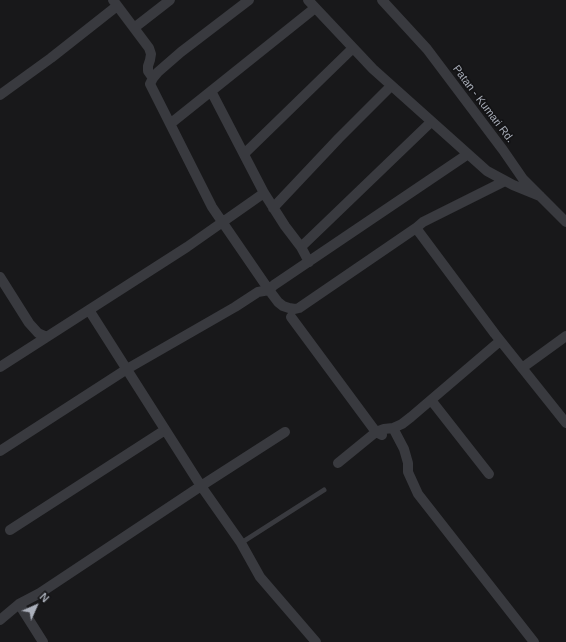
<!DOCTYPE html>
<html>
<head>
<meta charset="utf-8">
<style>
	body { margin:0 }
	#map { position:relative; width:566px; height:642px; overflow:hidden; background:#18181a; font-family:Helvetica,sans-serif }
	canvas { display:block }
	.north { position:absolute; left:16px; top:586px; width:40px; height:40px; -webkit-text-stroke:3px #131315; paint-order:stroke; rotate:45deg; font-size:11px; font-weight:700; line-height:16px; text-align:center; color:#aaafba }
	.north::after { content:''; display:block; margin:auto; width:14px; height:18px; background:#aaafba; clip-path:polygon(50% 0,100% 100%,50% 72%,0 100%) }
</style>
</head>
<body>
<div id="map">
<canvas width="566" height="642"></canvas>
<div class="north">N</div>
</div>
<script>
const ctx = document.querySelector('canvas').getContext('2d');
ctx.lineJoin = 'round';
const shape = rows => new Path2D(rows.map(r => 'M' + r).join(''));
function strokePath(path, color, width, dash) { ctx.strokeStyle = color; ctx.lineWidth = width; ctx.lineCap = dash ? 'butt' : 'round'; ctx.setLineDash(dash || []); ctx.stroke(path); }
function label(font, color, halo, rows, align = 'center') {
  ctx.font = font + ' Helvetica,sans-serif'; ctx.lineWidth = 3.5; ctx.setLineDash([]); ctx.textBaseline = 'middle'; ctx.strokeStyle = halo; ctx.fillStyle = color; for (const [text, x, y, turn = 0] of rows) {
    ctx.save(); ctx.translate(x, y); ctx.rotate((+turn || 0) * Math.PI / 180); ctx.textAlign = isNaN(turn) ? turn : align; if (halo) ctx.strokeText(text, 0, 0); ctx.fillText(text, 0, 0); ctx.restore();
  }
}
strokePath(shape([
	[241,543,324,490]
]), '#393a3f', 5);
strokePath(shape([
	[113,0,149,48,151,54,150,60,148,66,148,71,153,78],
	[249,0,181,52,158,72,153,78,150,84,212,207,269,290,274,285,468,154],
	[308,0,373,69,487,171,513,185,540,196],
	[382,0,427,49,503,150,523,179,566,222],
	[134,28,170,0],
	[211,91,264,193,285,226,301,247,309,262],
	[0,95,51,58,117,6],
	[170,124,315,8],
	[244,154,353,48],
	[505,181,423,222,416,228,495,334,566,423],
	[273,208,339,138,391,86],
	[301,247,431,122],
	[0,277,29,323,38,333,47,337],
	[89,310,201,486,241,543,260,577,316,642],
	[291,317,376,432,382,435],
	[0,367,187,247,264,193],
	[522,368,566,336],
	[431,400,489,474],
	[393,428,404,449,408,463,408,472,418,494,534,642],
	[0,451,127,369,235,307,258,292,269,290,278,302,283,306,289,308,295,309,299,308,416,228],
	[338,463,376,432,384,429,393,428,402,424,411,417,500,341],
	[10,530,165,430],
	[19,604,43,642],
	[0,620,19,604,40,593,201,486,285,432]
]), '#393a3f', 10);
label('11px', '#aaafba', '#131315', [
	["Patan - Kumari Rd.",483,104,53]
]);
</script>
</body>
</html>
